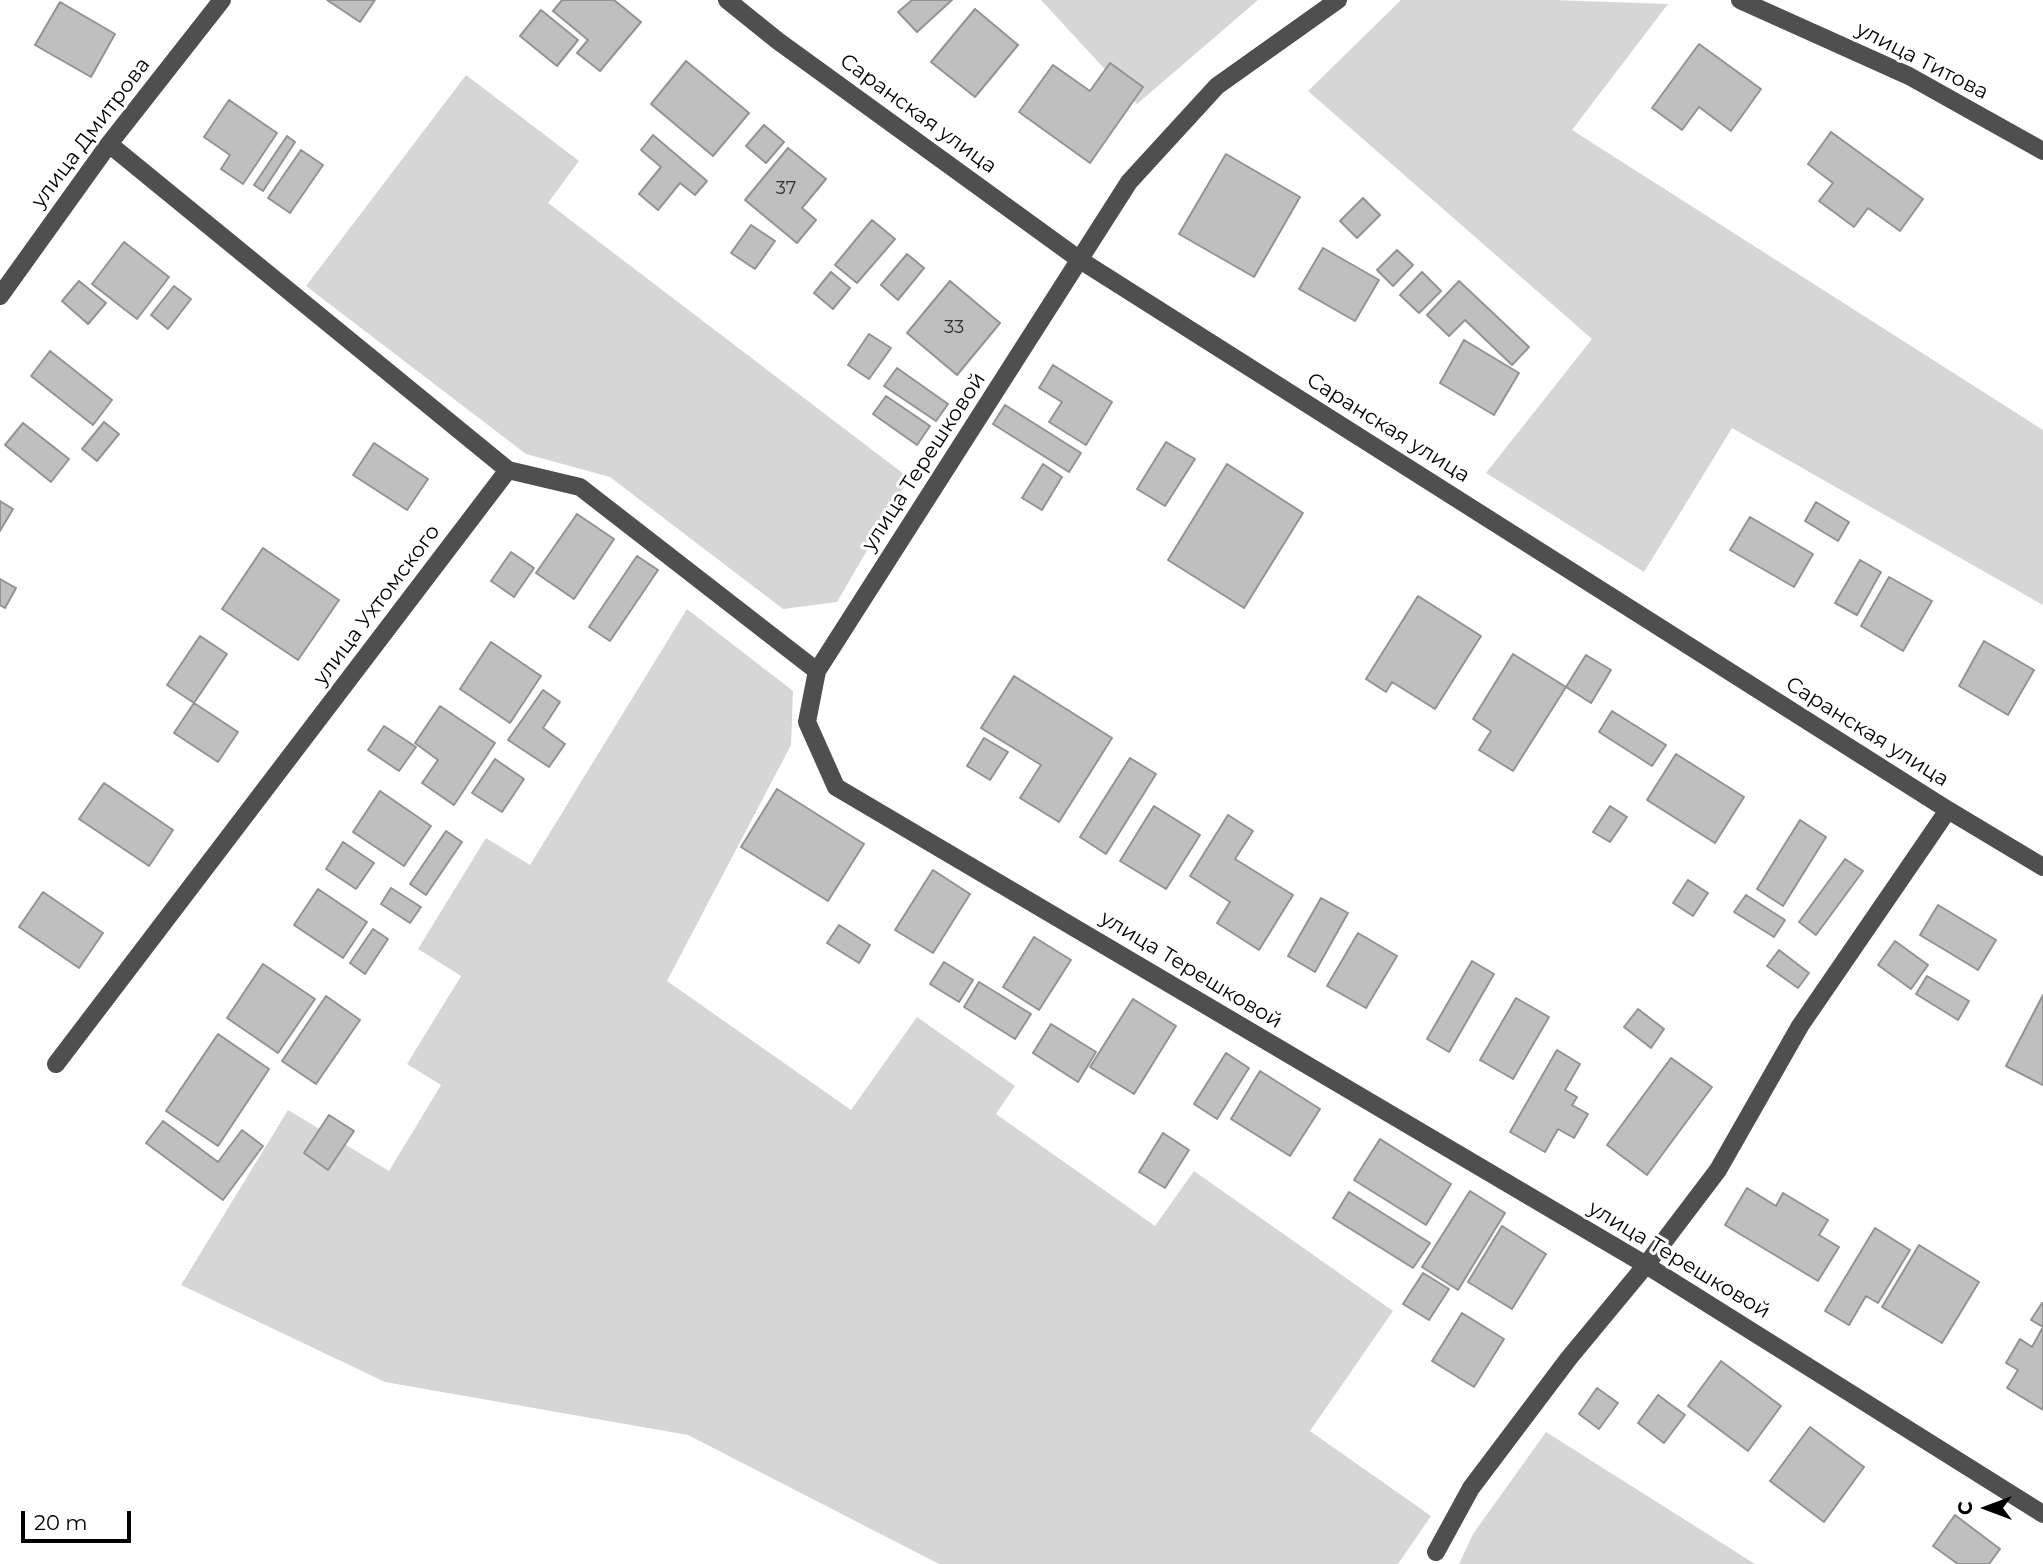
<!DOCTYPE html>
<html>
<head>
<meta charset="utf-8">
<style>
	body { margin:0 }
	#map { position:relative; width:2043px; height:1564px; overflow:hidden; background:#fff; font-family:Montserrat,sans-serif }
	canvas { display:block }
	.north { position:absolute; left:1952px; top:1473px; width:70px; height:70px; -webkit-text-stroke:5px #fff; paint-order:stroke; rotate:270deg; font-size:19px; font-weight:700; line-height:28px; text-align:center; color:#000 }
	.north::after { content:''; display:block; margin:auto; width:24px; height:32px; background:#000; clip-path:polygon(50% 0,100% 100%,50% 72%,0 100%) }
	.scale { position:absolute; left:21px; top:1511px; width:110px; height:32px; box-sizing:border-box; border:4px solid #000; border-top:0; padding-left:9px; font-size:21px; line-height:24px; white-space:nowrap; color:#000; -webkit-text-stroke:5px #fff; paint-order:stroke }
</style>
</head>
<body>
<div id="map">
<canvas width="2043" height="1564"></canvas>
<div class="north">С</div>
<div class="scale">20 m</div>
</div>
<script>
const ctx = document.querySelector('canvas').getContext('2d');
ctx.lineJoin = 'round';
function fillPath(path, color) { ctx.fillStyle = color; ctx.fill(path, 'evenodd'); }
const shape = rows => new Path2D(rows.map(r => 'M' + r).join(''));
function strokePath(path, color, width, dash) { ctx.strokeStyle = color; ctx.lineWidth = width; ctx.lineCap = dash ? 'butt' : 'round'; ctx.setLineDash(dash || []); ctx.stroke(path); }
function label(font, color, halo, rows, align = 'center') {
  ctx.font = font + ' Montserrat,sans-serif'; ctx.lineWidth = 6; ctx.setLineDash([]); ctx.textBaseline = 'middle'; ctx.strokeStyle = halo; ctx.fillStyle = color; for (const [text, x, y, turn = 0] of rows) {
    ctx.save(); ctx.translate(x, y); ctx.rotate((+turn || 0) * Math.PI / 180); ctx.textAlign = isNaN(turn) ? turn : align; if (halo) ctx.strokeText(text, 0, 0); ctx.fillText(text, 0, 0); ctx.restore();
  }
}
fillPath(shape([
	[1041,0,1258,0,1137,104],
	[1401,0,1554,0,1668,4,1572,130,2043,430,2043,605,1732,428,1644,572,1486,473,1592,339,1308,91],
	[466,75,579,161,548,203,909,478,837,602,783,609,610,477,526,454,306,286],
	[687,609,793,691,791,745,667,981,851,1110,917,1017,1015,1086,996,1114,1155,1226,1194,1171,1393,1311,1310,1431,1431,1516,1398,1564,939,1564,688,1435,385,1382,181,1285,288,1110,389,1171,441,1085,407,1064,461,976,418,949,486,838,530,865],
	[1546,1432,1755,1564,1459,1564,1473,1534]
]), '#d6d6d6');
const building = shape([
	[327,0,375,0,360,22,327,0],
	[562,0,614,0,641,22,600,71,577,53,588,40,553,11,562,0],
	[912,0,952,0,917,32,898,12,912,0],
	[60,2,115,34,91,77,35,45,60,2],
	[975,9,1018,45,975,97,931,62,975,9],
	[541,10,578,40,557,66,520,36,541,10],
	[1699,44,1761,89,1731,131,1699,107,1682,130,1652,108,1699,44],
	[686,61,749,113,713,156,651,104,686,61],
	[1110,63,1143,87,1090,163,1019,112,1053,65,1090,91,1110,63],
	[229,100,277,133,243,184,221,169,230,155,204,137,229,100],
	[764,125,784,142,766,163,746,146,764,125],
	[1831,132,1923,199,1900,231,1868,208,1854,227,1819,201,1833,183,1808,164,1831,132],
	[653,135,707,181,695,195,680,183,658,210,639,194,661,167,641,150,653,135],
	[287,136,295,142,263,191,254,185,287,136],
	[788,148,826,179,802,208,816,220,797,243,745,200,788,148],
	[301,150,323,165,290,213,268,198,301,150],
	[1226,154,1300,197,1254,277,1179,234,1226,154],
	[1363,198,1380,215,1357,238,1340,221,1363,198],
	[872,220,895,239,857,283,835,265,872,220],
	[751,225,775,241,755,269,731,253,751,225],
	[124,242,169,277,137,319,92,284,124,242],
	[1323,248,1379,280,1355,321,1299,289,1323,248],
	[1397,250,1413,265,1393,286,1377,270,1397,250],
	[907,254,924,268,898,300,881,285,907,254],
	[831,272,850,288,833,309,814,293,831,272],
	[1422,272,1441,291,1419,313,1400,295,1422,272],
	[79,281,106,303,88,324,62,301,79,281],
	[950,281,1000,323,957,375,907,333,950,281],
	[1459,281,1529,347,1512,365,1465,320,1449,336,1427,315,1459,281],
	[174,286,191,299,168,329,151,315,174,286],
	[869,334,891,348,869,379,848,365,869,334],
	[1464,340,1519,373,1494,415,1440,383,1464,340],
	[50,351,112,400,93,425,31,376,50,351],
	[1053,365,1112,402,1086,445,1049,422,1062,402,1039,388,1053,365],
	[897,368,948,404,936,421,884,386,897,368],
	[886,396,930,426,917,445,873,414,886,396],
	[1005,405,1081,453,1069,472,993,424,1005,405],
	[104,422,119,434,97,461,82,449,104,422],
	[23,423,69,459,51,482,5,445,23,423],
	[1166,442,1195,459,1165,506,1137,489,1166,442],
	[374,443,428,479,407,510,353,475,374,443],
	[1043,464,1062,477,1042,510,1022,498,1043,464],
	[1227,464,1303,513,1244,608,1168,560,1227,464],
	[0,501,13,509,0,531,0,501],
	[1816,502,1849,522,1838,541,1805,521,1816,502],
	[577,514,614,539,574,599,536,573,577,514],
	[1750,517,1813,554,1794,587,1730,550,1750,517],
	[263,548,339,600,298,660,222,609,263,548],
	[511,552,534,568,514,597,491,581,511,552],
	[637,556,658,570,610,641,589,627,637,556],
	[1860,560,1881,572,1857,615,1835,603,1860,560],
	[1889,577,1932,601,1903,651,1861,626,1889,577],
	[0,579,16,588,5,608,0,605,0,579],
	[1418,596,1481,636,1435,709,1392,682,1386,692,1366,679,1418,596],
	[200,636,227,654,194,703,167,685,200,636],
	[1984,641,2034,670,2008,715,1959,686,1984,641],
	[491,642,541,676,510,723,460,689,491,642],
	[1513,654,1566,687,1513,771,1479,750,1491,731,1473,719,1513,654],
	[1586,655,1611,670,1591,703,1566,687,1586,655],
	[1014,676,1112,738,1059,822,1020,798,1041,765,981,728,1014,676],
	[543,690,560,702,543,728,565,744,549,767,508,740,543,690],
	[194,703,238,732,218,762,174,733,194,703],
	[440,706,495,743,454,805,422,783,438,760,415,743,440,706],
	[1612,711,1666,745,1652,766,1599,732,1612,711],
	[384,726,416,747,399,771,368,750,384,726],
	[984,738,1008,752,990,780,967,766,984,738],
	[1676,754,1744,797,1715,843,1647,800,1676,754],
	[1130,758,1156,774,1106,854,1080,837,1130,758],
	[495,759,524,779,502,812,472,793,495,759],
	[104,783,173,830,149,866,79,819,104,783],
	[777,789,864,844,828,901,741,847,777,789],
	[380,791,431,826,404,866,353,832,380,791],
	[1154,806,1200,835,1166,889,1120,861,1154,806],
	[1610,806,1627,817,1610,842,1593,832,1610,806],
	[1228,815,1253,831,1235,859,1293,895,1259,950,1217,923,1230,902,1190,876,1228,815],
	[1800,820,1826,837,1783,906,1757,889,1800,820],
	[446,831,462,842,426,895,410,884,446,831],
	[343,842,374,863,356,889,326,869,343,842],
	[1845,859,1863,871,1816,935,1799,922,1845,859],
	[933,870,970,894,933,953,895,930,933,870],
	[1688,880,1708,893,1693,916,1673,903,1688,880],
	[391,888,421,907,410,923,381,904,391,888],
	[318,889,367,922,343,958,294,925,318,889],
	[43,892,103,933,79,968,19,927,43,892],
	[1746,895,1785,920,1774,937,1734,912,1746,895],
	[1321,898,1348,913,1315,972,1288,956,1321,898],
	[1938,905,1996,940,1978,970,1920,935,1938,905],
	[839,925,870,945,859,963,827,943,839,925],
	[373,929,388,939,365,974,350,963,373,929],
	[1358,933,1397,956,1366,1008,1327,986,1358,933],
	[1034,937,1071,960,1039,1010,1003,987,1034,937],
	[1895,941,1928,965,1911,989,1878,965,1895,941],
	[1779,950,1809,973,1798,988,1767,966,1779,950],
	[1472,961,1494,974,1449,1052,1427,1039,1472,961],
	[944,962,973,980,959,1002,930,984,944,962],
	[263,964,315,999,278,1053,227,1018,263,964],
	[1927,976,1969,1001,1958,1020,1916,994,1927,976],
	[979,982,1031,1014,1015,1039,964,1007,979,982],
	[2043,995,2043,1085,2006,1066,2043,995],
	[326,996,360,1020,316,1084,282,1061,326,996],
	[1516,998,1549,1017,1513,1079,1480,1060,1516,998],
	[1133,999,1176,1026,1134,1094,1090,1067,1133,999],
	[1638,1009,1664,1029,1651,1048,1624,1027,1638,1009],
	[1051,1024,1096,1052,1078,1082,1033,1053,1051,1024],
	[218,1034,269,1069,218,1146,166,1111,218,1034],
	[1557,1050,1580,1064,1565,1090,1577,1097,1572,1105,1588,1114,1574,1138,1558,1129,1545,1152,1510,1132,1557,1050],
	[1226,1053,1249,1068,1217,1119,1194,1104,1226,1053],
	[1671,1058,1712,1087,1647,1175,1607,1145,1671,1058],
	[1260,1071,1320,1109,1290,1156,1231,1119,1260,1071],
	[329,1115,354,1131,328,1170,304,1153,329,1115],
	[163,1121,218,1162,242,1130,263,1146,223,1200,146,1143,163,1121],
	[1163,1133,1189,1150,1165,1188,1139,1172,1163,1133],
	[1380,1139,1451,1184,1426,1225,1354,1180,1380,1139],
	[1747,1188,1776,1206,1783,1193,1828,1220,1819,1235,1839,1247,1818,1281,1725,1225,1747,1188],
	[1470,1191,1505,1213,1458,1290,1422,1267,1470,1191],
	[1349,1192,1430,1243,1413,1268,1333,1218,1349,1192],
	[1502,1226,1546,1254,1512,1309,1468,1282,1502,1226],
	[1875,1228,1910,1250,1878,1303,1866,1296,1849,1325,1825,1311,1875,1228],
	[1919,1245,1979,1282,1942,1343,1882,1307,1919,1245],
	[1423,1273,1449,1289,1429,1320,1403,1304,1423,1273],
	[2042,1303,2043,1304,2043,1410,2007,1388,2018,1370,2006,1363,2020,1339,2032,1347,2043,1327,2031,1320,2042,1303],
	[1462,1313,1504,1339,1474,1387,1432,1361,1462,1313],
	[1721,1361,1781,1406,1748,1451,1688,1406,1721,1361],
	[1597,1388,1618,1403,1599,1429,1579,1414,1597,1388],
	[1658,1395,1685,1415,1664,1443,1638,1423,1658,1395],
	[1810,1427,1864,1467,1824,1522,1770,1481,1810,1427],
	[1955,1515,2000,1549,1989,1564,1958,1564,1933,1546,1955,1515]
]);
fillPath(building, '#bfbfbf');
strokePath(building, '#939393', 2);
strokePath(shape([
	[727,0,778,41,1080,260,1948,810,2043,867],
	[1338,0,1217,86,1129,182,817,671,807,722,836,787,1646,1265,2043,1514],
	[1740,0,1909,76,2043,151],
	[109,144,508,470],
	[0,296,109,144,222,0],
	[56,1064,508,470,580,487,817,671],
	[1436,1552,1471,1488,1569,1358,1646,1265,1718,1170,1800,1026,1948,810]
]), '#4f4f4f', 18);
label('18px', '#303030', null, [
	["37",786,189],
	["33",954,328]
]);
label('21px', '#000', '#fff', [
	["улица Титова",1922,61,27],
	["Саранская улица",918,114,36],
	["улица Дмитрова",91,133,-53],
	["Саранская улица",1388,428,32],
	["улица Терешковой",924,462,-57],
	["улица Ухтомского",377,605,-53],
	["Саранская улица",1867,732,32],
	["улица Терешковой",1191,970,31],
	["улица Терешковой",1679,1260,31]
]);
</script>
</body>
</html>
